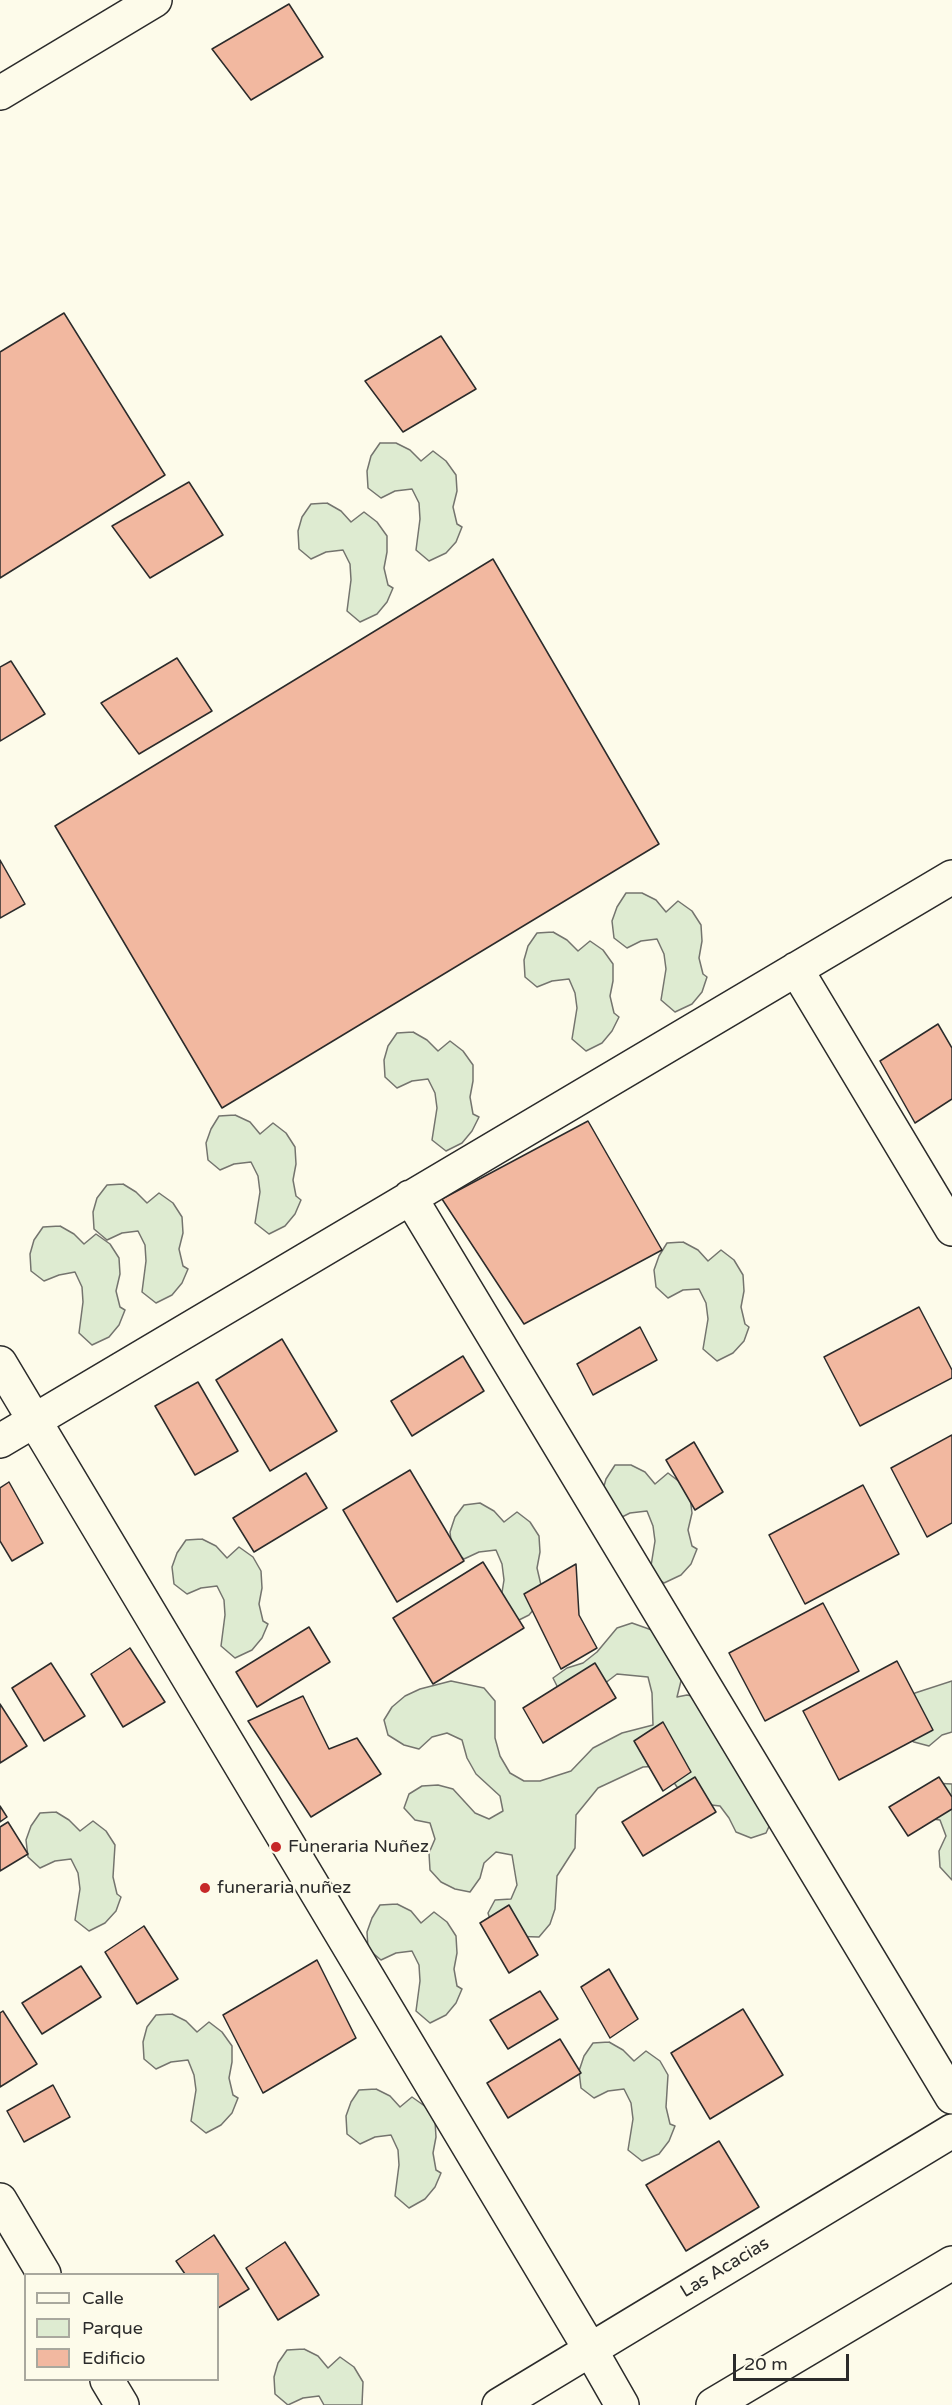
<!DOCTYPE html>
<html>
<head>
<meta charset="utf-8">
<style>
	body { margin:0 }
	#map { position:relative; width:952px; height:2405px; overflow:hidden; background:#fdfbea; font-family:"Varela Round",sans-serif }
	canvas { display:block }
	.legend { position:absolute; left:24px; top:2273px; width:195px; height:108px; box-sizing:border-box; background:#fdfbea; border:2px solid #a9a89e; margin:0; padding:8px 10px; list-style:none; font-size:18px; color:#2b2b2b }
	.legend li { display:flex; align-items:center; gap:12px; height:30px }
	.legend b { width:30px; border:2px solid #a9a89e }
	.scale { position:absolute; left:733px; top:2354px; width:116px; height:27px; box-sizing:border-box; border:3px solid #2b2b2b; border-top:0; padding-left:8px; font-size:18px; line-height:21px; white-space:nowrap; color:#2b2b2b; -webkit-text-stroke:4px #fdfbea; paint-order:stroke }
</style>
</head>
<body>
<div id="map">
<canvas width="952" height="2405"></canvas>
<ul class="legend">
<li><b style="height:8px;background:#fdfbea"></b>Calle</li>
<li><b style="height:16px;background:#deebd1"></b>Parque</li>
<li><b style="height:16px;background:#f2b8a0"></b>Edificio</li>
</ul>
<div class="scale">20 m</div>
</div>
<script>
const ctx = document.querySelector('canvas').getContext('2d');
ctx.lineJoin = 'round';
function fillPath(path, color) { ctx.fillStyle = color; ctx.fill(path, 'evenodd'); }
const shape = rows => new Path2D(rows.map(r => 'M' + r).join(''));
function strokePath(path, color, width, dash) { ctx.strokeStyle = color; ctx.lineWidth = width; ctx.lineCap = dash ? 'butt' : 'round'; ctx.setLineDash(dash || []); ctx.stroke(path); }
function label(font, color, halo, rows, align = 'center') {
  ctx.font = font + ' "Varela Round",sans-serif'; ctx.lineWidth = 4.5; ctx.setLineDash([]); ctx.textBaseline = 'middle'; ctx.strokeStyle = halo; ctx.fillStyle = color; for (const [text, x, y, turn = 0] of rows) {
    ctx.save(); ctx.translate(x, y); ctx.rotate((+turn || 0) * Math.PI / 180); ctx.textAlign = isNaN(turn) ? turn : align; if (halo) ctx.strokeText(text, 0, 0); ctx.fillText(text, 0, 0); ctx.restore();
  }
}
const green = shape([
	[380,443,396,443,410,450,421,461,433,451,446,461,456,475,457,491,453,507,457,524,462,527,456,542,446,553,429,561,416,550,420,519,419,503,412,489,395,491,381,498,368,488,367,471,371,456,380,443],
	[327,503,341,511,351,522,364,512,377,522,387,536,387,552,384,568,388,585,393,588,387,602,377,614,360,622,347,611,351,580,350,564,343,550,326,552,311,559,299,549,298,531,302,517,311,504,327,503],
	[626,893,642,893,656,900,666,912,678,901,692,911,701,925,702,941,699,958,703,974,707,977,702,992,692,1004,675,1012,661,1000,666,969,664,954,657,939,641,941,627,948,614,938,612,921,617,907,626,893],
	[553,932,567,940,578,951,590,941,603,950,613,964,613,981,610,996,614,1013,619,1017,612,1031,602,1043,586,1051,572,1039,577,1008,575,993,569,979,552,981,537,987,525,977,524,960,528,946,537,933,553,932],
	[413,1032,427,1040,438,1051,450,1041,463,1051,473,1065,473,1081,470,1097,473,1114,479,1117,472,1131,462,1143,446,1151,432,1140,437,1108,435,1093,428,1079,412,1081,397,1088,385,1077,384,1060,388,1046,397,1033,413,1032],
	[235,1115,250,1122,260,1134,273,1123,286,1133,295,1147,296,1164,293,1180,296,1196,301,1200,295,1214,285,1226,269,1234,255,1223,260,1192,258,1176,251,1162,234,1164,220,1170,208,1160,206,1143,211,1129,219,1116,235,1115],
	[123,1184,136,1192,147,1203,159,1193,173,1203,182,1217,183,1233,179,1249,183,1266,188,1269,182,1283,172,1295,156,1303,142,1292,146,1261,145,1245,138,1231,122,1233,107,1240,94,1229,93,1212,97,1198,107,1185,123,1184],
	[60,1226,74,1234,84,1244,96,1234,110,1244,119,1258,120,1274,116,1291,120,1307,125,1310,119,1325,109,1337,92,1345,79,1333,83,1302,82,1287,75,1272,59,1275,44,1281,31,1271,30,1254,34,1240,43,1227,60,1226],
	[683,1242,698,1250,708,1261,721,1250,734,1260,743,1275,744,1291,741,1307,745,1324,749,1327,744,1341,733,1353,717,1361,703,1349,708,1319,706,1303,699,1289,683,1290,668,1298,656,1287,654,1270,659,1256,667,1243,683,1242],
	[615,1465,631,1465,645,1472,655,1484,668,1473,681,1483,690,1497,692,1513,688,1530,692,1546,697,1549,691,1564,681,1575,664,1583,650,1572,655,1541,653,1526,647,1511,630,1513,616,1520,602,1493,606,1479,615,1465],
	[480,1503,494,1511,504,1522,517,1512,530,1522,539,1536,540,1552,537,1568,541,1585,540,1602,529,1615,513,1623,499,1611,504,1580,502,1564,496,1550,479,1552,464,1559,452,1549,450,1532,455,1517,464,1505,480,1503],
	[202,1539,216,1546,227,1558,239,1547,253,1557,261,1571,262,1588,259,1604,263,1621,268,1624,262,1638,252,1650,235,1658,221,1646,225,1615,224,1600,217,1586,201,1588,187,1594,174,1584,172,1567,177,1553,186,1540,202,1539],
	[632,1623,663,1634,678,1664,681,1681,677,1697,687,1695,702,1698,773,1818,766,1833,751,1838,736,1832,729,1818,720,1806,703,1804,677,1787,668,1774,659,1766,643,1767,598,1788,576,1815,575,1848,557,1876,555,1909,550,1924,539,1937,507,1936,493,1929,488,1913,495,1900,511,1899,517,1885,512,1855,496,1852,484,1863,480,1878,470,1892,455,1889,441,1882,430,1870,429,1853,435,1839,430,1823,415,1820,404,1808,409,1794,422,1786,438,1785,453,1789,475,1813,489,1819,503,1811,500,1796,476,1774,467,1758,462,1740,447,1733,432,1737,419,1749,404,1745,388,1735,384,1720,392,1707,405,1696,420,1689,451,1681,484,1688,495,1701,495,1738,500,1756,510,1773,524,1781,540,1781,571,1771,593,1748,622,1733,653,1725,652,1693,648,1677,617,1674,591,1694,560,1692,553,1678,567,1668,583,1663,597,1652,617,1628,632,1623],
	[952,1681,952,1732,942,1735,929,1746,914,1742,898,1733,903,1704,915,1693,952,1681],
	[932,1783,952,1784,952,1880,940,1867,939,1851,946,1836,940,1820,925,1818,932,1783],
	[56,1812,69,1820,80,1831,93,1821,106,1831,115,1845,113,1877,117,1894,121,1897,116,1911,105,1923,89,1931,75,1920,80,1889,78,1873,71,1859,55,1861,40,1868,28,1857,26,1840,31,1826,40,1813,56,1812],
	[397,1904,411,1911,421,1923,434,1912,447,1922,456,1936,457,1953,454,1969,457,1986,462,1989,456,2003,446,2015,430,2023,416,2011,420,1981,419,1965,412,1951,396,1953,381,1960,368,1949,367,1932,372,1918,380,1905,397,1904],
	[172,2014,186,2021,197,2032,209,2022,222,2032,232,2046,232,2062,229,2078,233,2095,238,2098,232,2113,221,2125,206,2133,191,2121,196,2090,194,2075,188,2060,171,2062,156,2069,144,2059,143,2042,147,2027,156,2015,172,2014],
	[609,2042,623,2050,634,2061,646,2051,660,2061,668,2075,666,2107,670,2124,675,2126,669,2141,659,2154,642,2161,628,2150,633,2119,631,2103,624,2089,608,2091,594,2098,581,2088,579,2071,584,2056,593,2043,609,2042],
	[376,2089,390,2096,400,2107,412,2097,426,2107,435,2121,436,2137,433,2153,436,2170,441,2173,435,2187,425,2199,409,2208,395,2196,399,2165,398,2150,391,2135,375,2137,360,2144,347,2134,346,2116,351,2102,359,2090,376,2089],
	[304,2349,318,2356,328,2368,340,2357,354,2367,363,2382,362,2405,324,2405,319,2396,303,2398,288,2405,275,2394,274,2377,278,2363,287,2350,304,2349]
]);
fillPath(green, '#deebd1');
strokePath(green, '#74746e', 1.5);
const building = shape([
	[289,4,323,57,251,100,212,49,289,4],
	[64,313,165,475,0,578,0,352,64,313],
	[441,336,476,389,403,432,365,381,441,336],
	[189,482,223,535,150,578,112,526,189,482],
	[493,559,659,844,222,1108,55,826,493,559],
	[177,658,212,711,139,754,101,703,177,658],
	[11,661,45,714,0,741,0,667,11,661],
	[0,860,25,904,0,918,0,860],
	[938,1024,952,1048,952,1099,915,1123,880,1061,938,1024],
	[588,1121,662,1250,524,1324,442,1199,588,1121],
	[919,1307,952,1370,952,1378,860,1426,824,1357,919,1307],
	[640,1327,657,1360,593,1395,577,1364,640,1327],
	[282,1339,337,1431,270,1471,216,1380,282,1339],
	[463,1356,484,1391,412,1436,391,1401,463,1356],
	[198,1382,238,1451,195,1475,155,1406,198,1382],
	[952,1435,952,1523,927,1537,891,1468,952,1435],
	[694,1442,723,1492,695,1510,666,1460,694,1442],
	[410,1470,464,1561,397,1602,343,1510,410,1470],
	[306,1473,327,1508,254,1552,233,1518,306,1473],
	[9,1482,43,1543,12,1561,0,1541,0,1488,9,1482],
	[863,1485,899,1554,805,1604,769,1535,863,1485],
	[483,1562,524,1628,433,1684,393,1618,483,1562],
	[576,1564,579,1615,597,1648,561,1669,524,1594,576,1564],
	[823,1603,859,1671,765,1721,729,1653,823,1603],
	[309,1627,330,1662,257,1707,236,1672,309,1627],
	[130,1648,165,1702,123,1727,91,1674,130,1648],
	[897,1661,933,1730,839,1780,803,1711,897,1661],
	[51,1663,85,1716,44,1741,12,1688,51,1663],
	[595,1663,616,1698,543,1743,523,1708,595,1663],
	[303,1696,329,1749,357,1738,381,1774,311,1817,248,1721,303,1696],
	[0,1704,27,1746,0,1763,0,1704],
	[663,1722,691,1772,663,1791,634,1741,663,1722],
	[695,1777,716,1812,643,1856,622,1822,695,1777],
	[939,1777,952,1797,952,1809,908,1836,889,1807,939,1777],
	[0,1806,7,1817,0,1822,0,1806],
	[8,1822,28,1854,0,1871,0,1827,8,1822],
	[509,1905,538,1955,509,1973,480,1923,509,1905],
	[144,1926,178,1979,137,2004,105,1952,144,1926],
	[317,1960,356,2038,263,2093,223,2015,317,1960],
	[81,1966,101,1997,42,2034,22,2003,81,1966],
	[609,1969,638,2019,610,2038,581,1987,609,1969],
	[540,1991,558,2019,508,2049,490,2020,540,1991],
	[743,2009,783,2075,710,2119,671,2053,743,2009],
	[3,2011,37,2064,0,2087,0,2013,3,2011],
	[560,2039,581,2073,508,2118,487,2083,560,2039],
	[53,2085,70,2117,24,2142,7,2111,53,2085],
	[719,2141,759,2207,686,2251,646,2185,719,2141],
	[214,2235,249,2289,218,2308,218,2274,185,2274,176,2261,214,2235],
	[285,2242,319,2295,278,2320,246,2268,285,2242]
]);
fillPath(building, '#f2b8a0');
strokePath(building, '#2b2b2b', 1.5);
const minor = shape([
	[0,93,155,0],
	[796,969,952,1229],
	[410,1197,952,2097],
	[0,1363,590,2349,622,2405],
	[0,1441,952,877],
	[0,2200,44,2274],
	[107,2380,122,2405],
	[499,2405,952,2131],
	[713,2405,952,2263]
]);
strokePath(minor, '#2b2b2b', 36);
strokePath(minor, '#fdfbea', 33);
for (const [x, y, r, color] of [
	[276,1847,6,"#c62828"],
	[205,1888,6,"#c62828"]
]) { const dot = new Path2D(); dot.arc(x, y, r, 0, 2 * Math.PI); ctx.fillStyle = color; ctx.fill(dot); strokePath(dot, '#fdfbea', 2); }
label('18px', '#2b2b2b', '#fdfbea', [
	["Funeraria Nuñez",288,1847],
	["funeraria nuñez",217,1888]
], 'left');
label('18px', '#2b2b2b', '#fdfbea', [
	["Las Acacias",725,2268,-31]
]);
</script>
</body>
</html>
